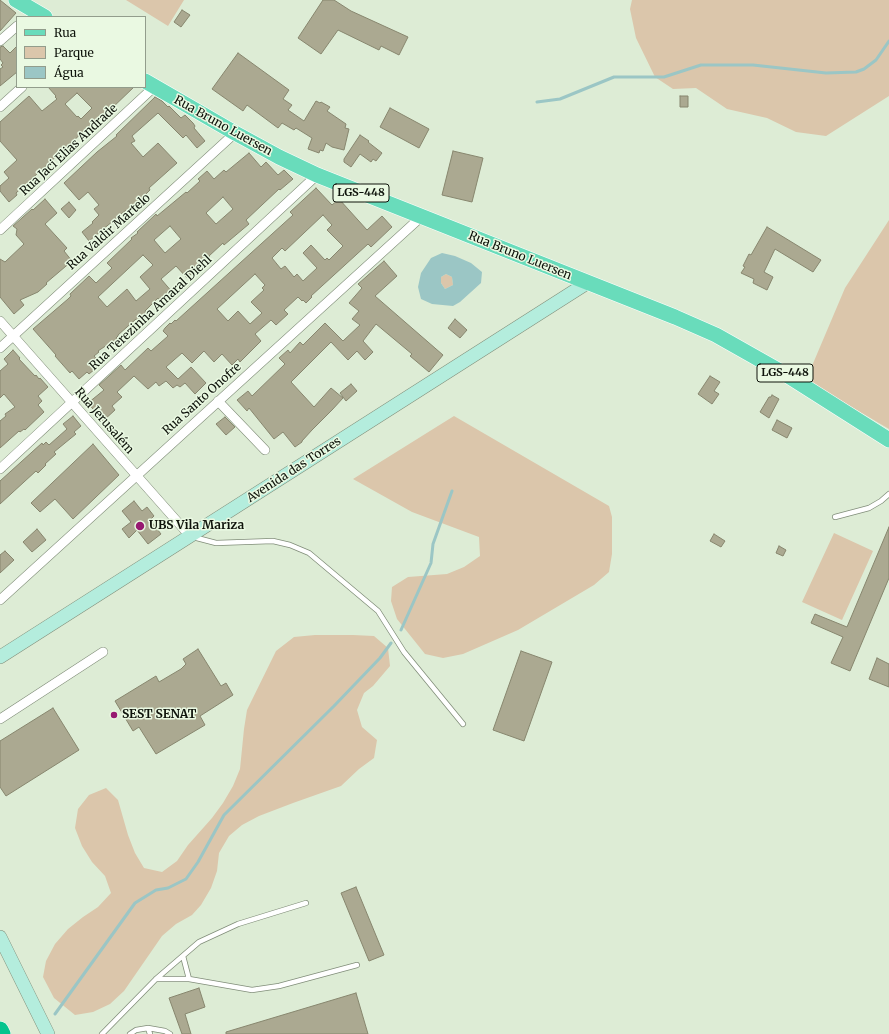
<!DOCTYPE html>
<html>
<head>
<meta charset="utf-8">
<style>
	body { margin:0 }
	#map { position:relative; width:889px; height:1034px; overflow:hidden; background:#ddecd5; font-family:Merriweather,serif }
	canvas { display:block }
	.legend { position:absolute; left:16px; top:16px; width:130px; height:72px; box-sizing:border-box; background:#eaf9e2; border:1px solid #929d8c; margin:0; padding:5px 7px; list-style:none; font-size:12px; color:#0e130b }
	.legend li { display:flex; align-items:center; gap:8px; height:20px }
	.legend b { width:20px; border:1px solid #929d8c }
</style>
</head>
<body>
<div id="map">
<canvas width="889" height="1034"></canvas>
<ul class="legend">
<li><b style="height:5px;background:#69dcbb"></b>Rua</li>
<li><b style="height:11px;background:#dbc6ab"></b>Parque</li>
<li><b style="height:11px;background:#9bc6c5"></b>Água</li>
</ul>
</div>
<script>
const ctx = document.querySelector('canvas').getContext('2d');
ctx.lineJoin = 'round';
function fillPath(path, color) { ctx.fillStyle = color; ctx.fill(path, 'evenodd'); }
const shape = rows => new Path2D(rows.map(r => 'M' + r).join(''));
function strokePath(path, color, width, dash) { ctx.strokeStyle = color; ctx.lineWidth = width; ctx.lineCap = dash ? 'butt' : 'round'; ctx.setLineDash(dash || []); ctx.stroke(path); }
function label(font, color, halo, rows, align = 'center') {
  ctx.font = font + ' Merriweather,serif'; ctx.lineWidth = 3; ctx.setLineDash([]); ctx.textBaseline = 'middle'; ctx.strokeStyle = halo; ctx.fillStyle = color; for (const [text, x, y, turn = 0] of rows) {
    ctx.save(); ctx.translate(x, y); ctx.rotate((+turn || 0) * Math.PI / 180); ctx.textAlign = isNaN(turn) ? turn : align; if (halo) ctx.strokeText(text, 0, 0); ctx.fillText(text, 0, 0); ctx.restore();
  }
}
fillPath(shape([
	[126,0,184,0,168,26],
	[632,0,889,0,889,96,826,136,796,132,767,118,727,109,696,88,673,89,655,77,636,38,630,9],
	[889,220,889,429,806,380,845,288],
	[446,274,452,277,453,285,445,289,441,283,441,277],
	[454,416,609,506,612,517,612,554,609,572,594,585,518,630,463,654,443,658,425,654,397,619,391,601,392,587,408,577,447,574,464,567,480,556,479,537,412,512,353,479],
	[834,533,873,551,842,620,802,602],
	[315,635,353,635,374,636,388,648,390,666,373,686,364,693,357,710,362,727,377,740,374,758,359,769,341,786,293,803,259,816,242,825,229,836,219,853,217,871,211,888,201,905,192,915,176,924,162,936,124,991,110,1004,93,1012,75,1015,54,998,43,977,46,961,55,944,68,929,83,917,98,907,111,893,105,876,92,862,82,846,75,828,78,809,89,795,106,788,118,800,128,835,135,853,144,868,162,872,177,861,188,845,212,818,223,803,233,786,240,769,244,729,247,710,276,651,294,637]
]), '#dbc6ab');
fillPath(shape([
	[442,253,455,256,471,263,482,272,481,283,460,302,453,306,432,304,421,299,418,287,421,273,431,258],
	[446,274,452,277,453,285,445,289,441,283,441,277]
]), '#9bc6c5');
strokePath(shape([
	[537,102,560,99,614,77,664,77,701,65,753,65,826,73,856,72,864,69,876,60,889,41],
	[401,630,431,563,433,544,452,491],
	[55,1014,135,903,156,890,168,888,186,879,198,862,224,815,334,706,380,658,391,643]
]), '#9bc6c5', 3);
const building = shape([
	[0,0,16,13,0,31,0,0],
	[323,0,334,0,351,11,408,37,399,55,381,46,379,50,338,30,321,54,298,38,323,0],
	[182,10,190,15,181,27,174,22,182,10],
	[3,46,10,53,17,46,17,72,0,86,0,69,3,67,1,65,3,63,0,59,0,47,3,46],
	[238,53,289,90,283,99,292,105,288,110,304,121,316,101,320,103,321,102,330,107,327,111,346,124,345,128,349,129,344,150,332,147,326,143,323,151,320,150,319,153,308,149,312,138,296,128,294,130,282,123,278,128,247,105,243,111,212,89,238,53],
	[48,87,134,87,86,133,84,131,72,142,16,193,17,195,9,202,0,191,0,186,9,178,4,172,17,160,0,141,0,122,29,96,42,111,57,99,55,97,56,96,48,87],
	[77,93,92,108,81,119,78,116,77,117,65,104,77,93],
	[680,96,688,96,688,107,680,107,680,96],
	[155,97,162,101,168,107,169,106,181,118,185,115,193,123,195,126,194,128,205,141,197,148,186,135,183,138,158,113,132,136,135,141,131,143,143,157,158,143,177,163,149,188,150,190,135,205,127,211,126,210,89,241,82,232,93,223,92,222,99,215,94,209,99,205,88,192,79,200,64,183,97,152,117,136,116,135,155,97],
	[390,108,429,129,419,148,380,127,390,108],
	[360,135,369,141,368,142,382,153,376,161,373,159,371,162,360,154,351,167,344,162,344,159,360,135],
	[453,151,483,158,472,202,442,195,453,151],
	[249,153,261,167,266,162,278,175,284,170,293,179,280,190,279,189,246,220,249,224,224,245,223,243,209,256,210,257,187,278,176,266,161,279,173,293,162,303,158,298,145,311,147,314,138,321,136,319,118,335,118,336,116,338,117,340,112,345,110,343,98,351,99,352,94,356,101,364,89,374,87,372,79,379,72,371,70,373,55,356,56,355,33,329,68,299,71,296,70,294,89,276,96,283,112,268,107,263,132,239,131,238,138,233,137,232,156,214,157,216,186,192,187,193,200,181,198,179,207,171,214,179,224,170,226,172,249,153],
	[223,197,233,209,216,224,206,213,223,197],
	[170,226,181,239,165,253,154,240,170,226],
	[143,255,153,265,140,277,150,289,136,301,127,289,107,307,98,297,143,255],
	[316,188,332,205,339,199,367,230,382,216,392,227,371,247,368,244,311,296,312,297,306,303,303,300,302,301,298,297,284,310,288,314,276,325,271,320,255,334,261,341,240,362,238,359,232,365,222,354,214,362,204,351,192,363,182,353,166,367,178,379,191,367,206,383,195,394,185,383,180,387,177,385,173,388,166,381,159,386,156,382,148,389,134,376,117,392,122,397,112,406,115,410,103,421,88,403,104,390,99,385,121,365,125,370,148,348,151,351,168,336,163,331,165,328,170,323,171,324,175,320,176,321,293,215,290,212,316,188],
	[323,215,332,225,327,230,343,246,329,260,327,258,325,260,311,245,303,253,317,268,303,281,297,274,294,277,285,266,281,269,272,258,282,248,285,251,323,215],
	[255,274,265,285,262,288,264,290,251,302,262,313,250,324,238,311,228,321,217,309,255,274],
	[45,199,57,213,45,224,67,248,64,251,72,261,46,283,47,284,38,292,20,300,24,305,14,314,0,297,0,259,5,262,24,244,16,235,17,229,13,226,32,209,33,210,45,199],
	[69,202,76,210,69,218,61,209,69,202],
	[767,227,821,260,813,272,775,249,764,272,773,277,767,290,753,283,754,279,741,273,745,267,743,266,749,254,751,255,767,227],
	[384,261,397,276,375,296,443,355,429,372,410,356,412,354,376,324,363,341,373,352,365,360,357,351,348,360,331,342,291,382,314,407,331,388,343,398,332,410,312,430,302,441,302,442,295,447,283,432,274,439,249,408,247,411,237,400,248,391,252,396,285,364,279,358,288,350,290,353,300,342,303,345,325,323,343,341,360,325,352,319,359,311,349,303,362,288,358,284,384,261],
	[455,319,467,330,460,338,448,328,455,319],
	[13,350,20,358,19,359,35,376,36,375,39,379,40,378,48,387,38,396,42,401,38,405,44,412,25,430,24,429,20,432,19,431,0,448,0,421,6,416,5,414,15,407,4,394,0,398,0,371,8,364,4,359,13,350],
	[710,376,720,382,714,391,719,394,712,404,698,394,710,376],
	[351,384,357,391,346,401,340,393,351,384],
	[772,395,779,399,769,418,760,412,769,397,771,397,772,395],
	[73,416,81,426,74,432,76,434,54,452,56,454,45,464,46,465,38,473,36,471,0,504,0,481,42,443,43,445,46,442,49,445,67,429,63,424,73,416],
	[225,417,235,427,226,435,216,424,225,417],
	[777,420,792,428,787,438,772,430,777,420],
	[93,444,119,475,73,519,55,499,40,512,31,503,93,444],
	[134,501,142,511,147,507,154,516,150,520,161,534,148,544,137,530,129,538,122,529,131,522,122,511,134,501],
	[889,527,889,578,850,671,831,663,843,637,811,623,815,614,847,627,889,527],
	[37,529,46,540,32,552,23,542,37,529],
	[714,534,725,541,721,547,710,541,714,534],
	[779,546,786,550,783,556,776,553,779,546],
	[5,551,14,560,0,573,0,555,5,551],
	[198,649,221,686,226,683,233,695,200,716,205,725,156,754,139,727,133,731,115,701,156,676,159,682,181,669,186,664,183,659,198,649],
	[521,651,552,662,524,741,493,730,521,651],
	[877,658,889,664,889,687,869,679,877,658],
	[53,708,79,750,6,796,0,787,0,741,53,708],
	[356,887,384,955,369,961,341,893,356,887],
	[199,988,205,1007,185,1014,191,1034,182,1034,169,998,199,988],
	[356,993,368,1034,226,1034,226,1032,356,993]
]);
fillPath(building, '#aba991');
strokePath(building, '#87866e', 1);
const lane = shape([
	[835,517,869,508,881,501,889,494],
	[193,537,216,543,273,541,290,545,309,553,378,611,404,652,463,724],
	[183,956,189,979],
	[156,979,189,979,252,990,279,986,357,965],
	[148,1028,165,1031,170,1034],
	[102,1034,156,979,199,942,238,924,306,903],
	[130,1034,136,1030,148,1028,150,1034]
]);
const street = shape([
	[0,41,17,26],
	[0,107,22,87],
	[0,230,154,87],
	[0,321,190,536],
	[0,348,235,133],
	[218,401,265,450],
	[0,469,317,175],
	[0,600,421,217],
	[0,719,103,652]
]);
const secondary = shape([
	[0,657,587,283],
	[0,937,48,1034]
]);
const primary = shape([
	[16,0,45,17],
	[145,81,235,133,279,157,317,175,675,317,716,335,785,374,889,440]
]);
const highway = shape([
	[0,1030,2,1034]
]);
strokePath(lane, '#808d79', 6);
strokePath(street, '#808d79', 10);
strokePath(secondary, '#808d79', 14);
strokePath(primary, '#fff', 16);
strokePath(highway, '#fff', 18);
strokePath(lane, '#fff', 4.5);
strokePath(street, '#fff', 9);
strokePath(secondary, '#b4eddd', 13);
strokePath(primary, '#69dcbb', 15);
strokePath(highway, '#05c48e', 17);
for (const [x, y, r, color] of [
	[140,526,5,"#971971"],
	[114,715,4,"#971971"]
]) { const dot = new Path2D(); dot.arc(x, y, r, 0, 2 * Math.PI); ctx.fillStyle = color; ctx.fill(dot); strokePath(dot, '#eaf9e2', 1.5); }
for (const [x, y, w] of [
	[361,193,56],
	[785,373,56]
]) { const box = new Path2D(); box.roundRect(x - w / 2, y - 9, w, 18, 3); ctx.fillStyle = '#eaf9e2'; ctx.fill(box); strokePath(box, '#0e130b', 1); }
label('bold 11px', '#0e130b', null, [
	["LGS-448",361,193],
	["LGS-448",785,373]
]);
label('12px', '#0e130b', '#eaf9e2', [
	["Rua Bruno Luersen",223,126,29],
	["Rua Jaci Elias Andrade",69,150,-43],
	["Rua Valdir Martelo",109,232,-42],
	["Rua Bruno Luersen",520,256,22],
	["Rua Terezinha Amaral Diehl",151,313,-43],
	["Rua Santo Onofre",202,399,-42],
	["Rua Jerusalém",104,421,49],
	["Avenida das Torres",294,470,-33]
]);
label('bold 12px', '#0e130b', '#eaf9e2', [
	["UBS Vila Mariza",149,526],
	["SEST SENAT",122,715]
], 'left');
</script>
</body>
</html>
